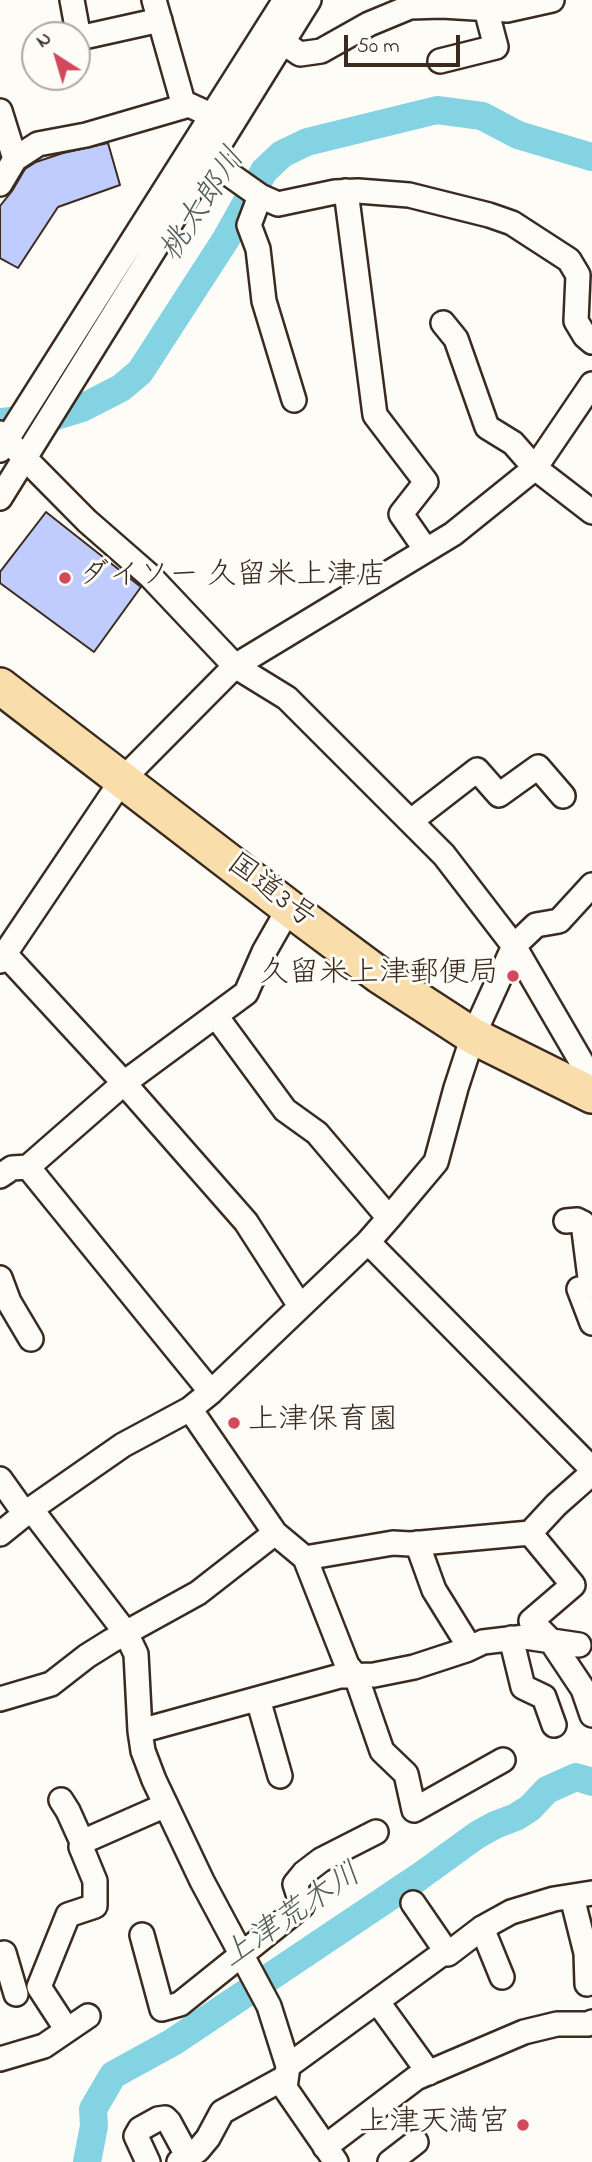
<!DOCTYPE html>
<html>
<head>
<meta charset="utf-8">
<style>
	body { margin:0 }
	#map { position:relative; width:592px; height:2162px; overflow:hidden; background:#fdfcf7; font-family:"Indie Flower",sans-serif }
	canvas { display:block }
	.north { position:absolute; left:21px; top:21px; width:70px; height:70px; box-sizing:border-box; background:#fdfcf7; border:2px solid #afa8a0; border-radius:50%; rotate:323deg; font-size:19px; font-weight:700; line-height:28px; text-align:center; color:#3b2a1e }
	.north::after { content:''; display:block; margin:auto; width:24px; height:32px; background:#d1495b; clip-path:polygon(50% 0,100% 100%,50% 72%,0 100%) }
	.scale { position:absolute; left:344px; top:35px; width:116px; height:32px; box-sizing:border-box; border:4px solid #3b2a1e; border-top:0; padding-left:9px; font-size:21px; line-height:24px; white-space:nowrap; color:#3b2a1e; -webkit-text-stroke:5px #fdfcf7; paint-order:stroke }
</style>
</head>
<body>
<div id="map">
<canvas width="592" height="2162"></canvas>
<div class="north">N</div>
<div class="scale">50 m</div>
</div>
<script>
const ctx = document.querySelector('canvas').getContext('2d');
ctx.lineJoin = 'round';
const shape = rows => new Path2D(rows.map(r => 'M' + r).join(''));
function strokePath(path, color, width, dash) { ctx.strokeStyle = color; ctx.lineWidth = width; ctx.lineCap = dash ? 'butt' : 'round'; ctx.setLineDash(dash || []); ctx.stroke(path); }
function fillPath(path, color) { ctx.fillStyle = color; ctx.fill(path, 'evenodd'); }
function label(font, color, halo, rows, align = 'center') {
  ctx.font = font + ' "Indie Flower","Klee One",sans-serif'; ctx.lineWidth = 6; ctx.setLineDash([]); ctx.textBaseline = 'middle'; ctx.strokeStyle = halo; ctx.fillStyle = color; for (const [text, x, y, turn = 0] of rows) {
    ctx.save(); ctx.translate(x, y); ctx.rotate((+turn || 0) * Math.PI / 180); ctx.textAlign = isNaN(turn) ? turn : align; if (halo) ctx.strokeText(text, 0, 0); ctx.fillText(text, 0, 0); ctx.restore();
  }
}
strokePath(shape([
	[0,422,52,417,82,408,121,388,140,372,226,239,264,171,282,154,307,142,437,110,482,116,518,135,592,157],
	[87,2162,94,2126,93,2109,113,2075,173,2042,419,1877,477,1835,495,1825,516,1817,530,1808,547,1790,576,1777,592,1782]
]), '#84d3e2', 28);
const building = shape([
	[108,143,120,185,58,207,18,268,0,258,0,206,12,191,25,169,36,162,63,153,108,143],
	[46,512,141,587,94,652,0,583,0,572,46,512]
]);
fillPath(building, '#c0ccfe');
strokePath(building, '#3b2a1e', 2);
const minor = shape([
	[72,0,79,38,160,20],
	[154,0,184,106],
	[269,33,300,54,321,51,369,24,410,7,442,6,507,10,552,0],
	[440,61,496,47,486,9],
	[0,111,15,159],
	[209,160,260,196,278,204,335,192,358,191,409,195,489,215,512,223,569,260,578,275,576,321,585,336,592,342],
	[0,184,15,159,38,144,86,135,189,105,213,116,224,124],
	[346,191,375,415,426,482,401,514,426,550],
	[260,196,249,225,258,249,264,301,294,400],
	[443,323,456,339,487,427,513,443,535,468,592,512],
	[0,433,87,521,150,576,235,666,287,698,444,855,514,946,592,1080],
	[0,450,285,0],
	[0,498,309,0],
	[411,821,477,770,499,795,538,767,563,796],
	[5,954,124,1083,246,1222,300,1306],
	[0,961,122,780,235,666,453,534,535,468,592,384],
	[216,1016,285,1110,317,1133,389,1218],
	[28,1167,211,1392],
	[0,1176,12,1168,28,1167,124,1083,246,993,264,952,289,908],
	[566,1221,577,1220,583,1223,591,1286],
	[368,1242,592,1469],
	[0,1278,9,1302,31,1339],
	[592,1286,579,1289,592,1323],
	[190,1409,275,1533,305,1558,347,1665,356,1676,382,1751,406,1774,414,1810,503,1760],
	[0,1479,25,1514],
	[31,1509,126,1633,136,1654,140,1731,143,1751,154,1780,202,1881,269,2006,288,2066,285,2088,336,2162],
	[530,1533,573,1585,531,1621,551,1641,583,1689,592,1715],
	[0,1534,31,1509,123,1445,190,1409,211,1392,368,1242,389,1218,436,1162,456,1088,473,1036,514,946,536,925,559,921,592,885],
	[417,1543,434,1590,470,1648],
	[305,1558,393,1543,410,1544,530,1533,556,1505,592,1473],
	[511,1638,523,1687,544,1697,554,1725],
	[0,1699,51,1684,87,1656,111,1641,198,1593,275,1533],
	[258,1699,280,1776],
	[140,1731,340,1676,374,1675,414,1667,466,1650,483,1642,525,1637,579,1645],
	[61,1800,68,1811,82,1842,166,1805],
	[572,1897,586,1953,587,1984],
	[413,1903,448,1954,482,1928,511,1912,554,1899,592,1893],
	[482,1928,502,1977],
	[142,1935,162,2009,180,2004,302,1906,295,1884,304,1873,321,1860,376,1832],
	[4,1953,16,1994],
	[377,2001,429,2073],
	[67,2030,39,1987,68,1915,95,1906,95,1881,81,1847,82,1842],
	[0,2059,44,2046,88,2016],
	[288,2066,446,1951],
	[325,2147,416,2078,524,2032,557,2024,588,2024,592,2022],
	[188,2157,198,2150,208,2138,222,2112,286,2077],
	[148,2162,136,2136,140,2129,158,2119,165,2118,169,2122,188,2157,179,2162],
	[390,2162,416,2142]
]);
const highway = shape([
	[0,686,289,908,379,975,473,1036,592,1095]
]);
strokePath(minor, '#3b2a1e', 28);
strokePath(highway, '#3b2a1e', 40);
strokePath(minor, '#fdfcf7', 23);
strokePath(highway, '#f9ddab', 35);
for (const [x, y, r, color] of [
	[65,578,7,"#d1495b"],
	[513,976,7,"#d1495b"],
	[234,1423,7,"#d1495b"],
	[523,2125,7,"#d1495b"]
]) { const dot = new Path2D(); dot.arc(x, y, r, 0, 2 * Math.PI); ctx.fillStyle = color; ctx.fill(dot); strokePath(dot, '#fdfcf7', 2.5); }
label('30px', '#3b2a1e', '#fdfcf7', [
	["ダイソー 久留米上津店",79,578],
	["久留米上津郵便局",499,976,"right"],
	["上津保育園",248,1423],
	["上津天満宮",509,2125,"right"]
], 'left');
label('30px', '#3b2a1e', '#fdfcf7', [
	["国道3号",270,893,37]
]);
label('italic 32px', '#515d59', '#fdfcf7', [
	["桃太郎川",205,206,-57],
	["上津荒木川",293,1918,-34]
]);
</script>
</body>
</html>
